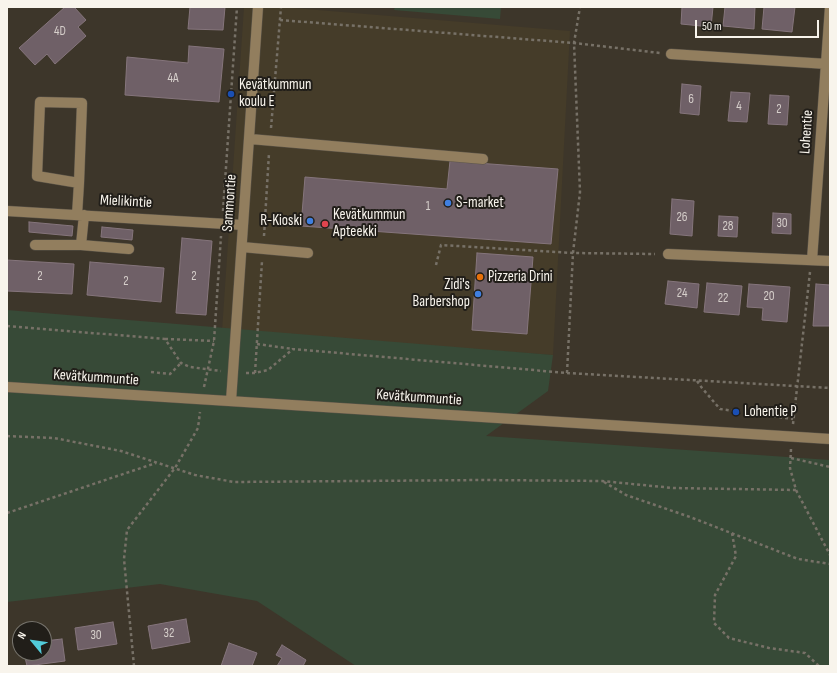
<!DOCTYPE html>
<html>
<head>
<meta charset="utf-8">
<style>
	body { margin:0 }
	#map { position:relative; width:837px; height:673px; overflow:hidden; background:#3d362a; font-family:"Sofia Sans Condensed",sans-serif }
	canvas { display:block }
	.frame { position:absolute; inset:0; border:8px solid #f8f4ec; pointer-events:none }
	.north { position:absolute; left:12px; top:621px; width:40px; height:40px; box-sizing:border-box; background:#211e19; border:1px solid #77746d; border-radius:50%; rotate:299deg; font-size:11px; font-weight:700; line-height:16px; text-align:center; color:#f8f4ec }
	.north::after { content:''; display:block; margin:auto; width:14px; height:18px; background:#52cbd9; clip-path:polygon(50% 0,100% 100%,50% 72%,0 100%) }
	.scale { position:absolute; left:695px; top:20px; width:124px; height:18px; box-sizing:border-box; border:2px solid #f8f4ec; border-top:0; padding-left:5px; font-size:12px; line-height:14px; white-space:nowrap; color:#f8f4ec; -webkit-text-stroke:3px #211e19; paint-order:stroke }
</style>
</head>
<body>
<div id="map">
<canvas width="837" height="673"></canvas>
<div class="frame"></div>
<div class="north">N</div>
<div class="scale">50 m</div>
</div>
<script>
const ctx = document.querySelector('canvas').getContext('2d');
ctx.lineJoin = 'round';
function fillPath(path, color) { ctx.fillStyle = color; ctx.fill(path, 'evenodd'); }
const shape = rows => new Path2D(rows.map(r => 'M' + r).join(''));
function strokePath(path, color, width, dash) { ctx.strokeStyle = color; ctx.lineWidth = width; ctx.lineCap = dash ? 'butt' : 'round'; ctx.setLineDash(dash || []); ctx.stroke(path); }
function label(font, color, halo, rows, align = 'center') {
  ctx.font = font + ' "Sofia Sans Condensed",sans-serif'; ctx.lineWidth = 4; ctx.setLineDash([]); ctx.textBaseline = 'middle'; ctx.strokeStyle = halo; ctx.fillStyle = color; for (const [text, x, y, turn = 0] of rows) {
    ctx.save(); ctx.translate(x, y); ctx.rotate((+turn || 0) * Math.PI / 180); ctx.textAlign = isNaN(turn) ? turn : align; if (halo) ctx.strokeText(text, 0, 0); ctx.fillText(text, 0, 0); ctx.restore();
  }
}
fillPath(shape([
	[244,7,282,7,570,31,553,355,222,331]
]), '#453c29');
fillPath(shape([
	[395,7,501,7,500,19,394,10],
	[7,310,553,355,548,391,486,436,830,460,830,666,356,666,257,601,160,584,7,602]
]), '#374a37');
const building = shape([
	[65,7,74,7,86,20,78,27,86,36,55,64,47,54,35,65,19,48,65,7],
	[190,7,225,7,223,30,188,29,190,7],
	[682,7,713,7,711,27,681,24,682,7],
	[725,7,755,7,754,29,723,26,725,7],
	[764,7,795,7,792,32,762,29,764,7],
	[189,46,224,49,219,102,125,95,127,57,188,63,189,46],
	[682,84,701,86,699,115,680,113,682,84],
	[731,92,750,93,747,122,728,121,731,92],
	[770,95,789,96,787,125,768,124,770,95],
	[450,161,558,169,551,244,301,226,305,177,447,189,450,161],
	[672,199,694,201,692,236,670,234,672,199],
	[773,213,791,214,791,234,772,233,773,213],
	[719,216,738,217,737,237,718,236,719,216],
	[29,222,73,226,72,236,29,232,29,222],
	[102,227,133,230,132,240,101,237,102,227],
	[182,238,212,241,206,315,176,313,182,238],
	[477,253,533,257,527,334,472,330,477,253],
	[7,260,74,264,72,294,7,291,7,260],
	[90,262,164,268,161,302,87,295,90,262],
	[668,281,699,284,697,308,665,304,668,281],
	[707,283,742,286,739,315,704,312,707,283],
	[749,284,790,287,787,322,762,320,763,308,747,307,749,284],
	[816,284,830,285,830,326,813,326,816,284],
	[186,619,190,642,152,649,148,626,186,619],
	[113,622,117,644,78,650,75,628,113,622],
	[62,639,65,661,27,666,24,653,44,653,44,641,62,639],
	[229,643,257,653,252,666,221,666,229,643],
	[282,645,306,660,303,666,277,666,282,658,276,655,282,645]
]);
fillPath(building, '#6f6067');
strokePath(building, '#85757c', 1);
const minor = shape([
	[671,54,827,64],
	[250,139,483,159],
	[7,211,243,225],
	[77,215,79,183,82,103,40,102,37,176,79,183],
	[35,245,81,245,84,215],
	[81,245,129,249],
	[242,247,308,253],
	[668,254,830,261],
	[812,260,830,7],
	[7,387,830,439],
	[231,401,258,7]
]);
strokePath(minor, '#5b5449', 11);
strokePath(shape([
	[280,20,574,43,660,53],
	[271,128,281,7],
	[223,211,237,7],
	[264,236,269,153],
	[436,265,441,245,573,253,655,254],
	[7,326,165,339,181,363,190,367,221,371],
	[165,339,214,341],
	[257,344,293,349],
	[151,372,170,374,181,363],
	[246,373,255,373,268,370,293,349,567,373,830,388],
	[255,373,262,261],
	[567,373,573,253,580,192,574,43,580,7],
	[697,381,702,388,720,409,793,419],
	[204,387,214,341,221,236],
	[793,424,810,272],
	[7,436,54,438,121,451,195,475,234,482,483,480,602,481,673,488,796,490],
	[791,449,790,468,796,490,830,555],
	[791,458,830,467],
	[604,482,626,495,690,517,798,559,830,564],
	[7,513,156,463],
	[732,533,736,556,715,595,714,623,729,638,769,648,805,653,819,666],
	[134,666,124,559,127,530,175,468,198,428,200,412]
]), '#777167', 2.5, [3, 3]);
strokePath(minor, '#927e5e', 10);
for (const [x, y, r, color] of [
	[231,94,4,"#1a4fb4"],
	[448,203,4,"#3f7fe0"],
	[310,221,4,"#3f7fe0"],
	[325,224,4,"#e0444e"],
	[480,277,4,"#e8710a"],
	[478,294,4,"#3f7fe0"],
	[736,412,4,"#1a4fb4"]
]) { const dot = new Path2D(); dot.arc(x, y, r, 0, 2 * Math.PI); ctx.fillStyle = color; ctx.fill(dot); strokePath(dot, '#211e19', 1.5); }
label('13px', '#d6cfcb', null, [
	["4D",60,32],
	["4A",173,79],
	["6",691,100],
	["4",739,107],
	["2",779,110],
	["1",428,207],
	["26",682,218],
	["30",782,224],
	["28",728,227],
	["2",40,277],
	["2",194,277],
	["2",126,282],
	["24",682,294],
	["20",769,297],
	["22",723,299],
	["32",169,634],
	["30",96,636]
]);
label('15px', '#f8f4ec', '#211e19', [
	["Kevätkummun",239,85],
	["koulu E",239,102],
	["S-market",456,203],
	["Kevätkummun",333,215],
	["Apteekki",333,232],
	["R-Kioski",302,221,"right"],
	["Pizzeria Drini",488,277],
	["Zidi's",470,285,"right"],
	["Barbershop",470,302,"right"],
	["Lohentie P",744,412]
], 'left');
label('15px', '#f8f4ec', '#211e19', [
	["Lohentie",807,132,-86],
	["Mielikintie",126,202,3],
	["Sammontie",230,203,-86],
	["Kevätkummuntie",96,378,4],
	["Kevätkummuntie",419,398,4]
]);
</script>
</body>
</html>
